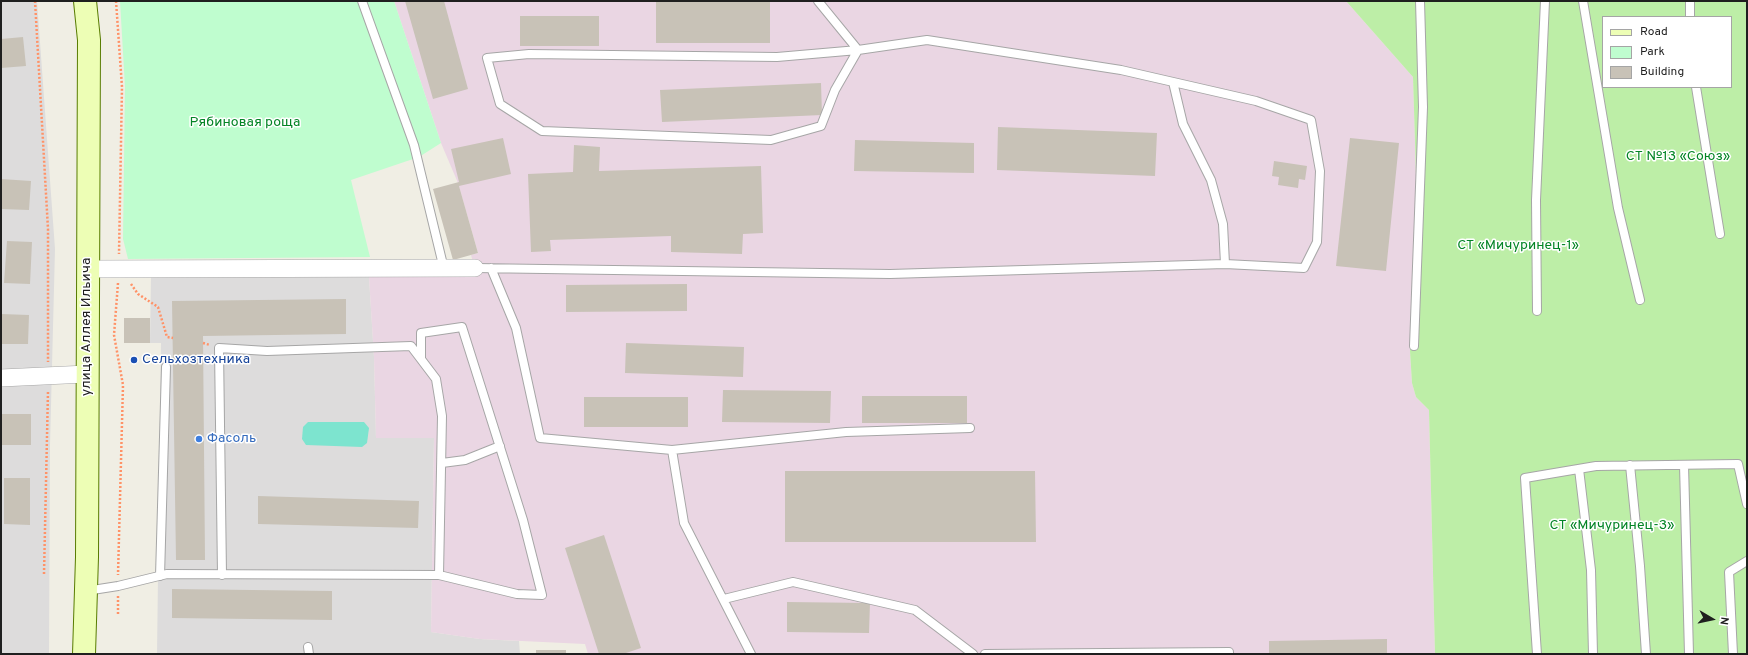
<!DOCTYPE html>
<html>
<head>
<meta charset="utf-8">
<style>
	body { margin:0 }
	#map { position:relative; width:1748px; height:655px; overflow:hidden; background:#f0eee4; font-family:Overpass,sans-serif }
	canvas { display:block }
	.frame { position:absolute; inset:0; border:2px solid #1f1f1f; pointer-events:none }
	.legend { position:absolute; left:1602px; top:16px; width:130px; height:72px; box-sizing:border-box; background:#fff; border:1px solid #a5a5a5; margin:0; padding:5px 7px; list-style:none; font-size:12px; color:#1f1f1f }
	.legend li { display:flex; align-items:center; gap:8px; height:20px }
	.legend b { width:20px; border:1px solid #a5a5a5 }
	.north { position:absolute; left:1692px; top:599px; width:40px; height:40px; -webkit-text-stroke:3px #fff; paint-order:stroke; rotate:99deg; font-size:11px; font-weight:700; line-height:16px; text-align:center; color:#1f1f1f }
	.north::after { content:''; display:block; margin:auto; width:14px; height:18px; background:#1f1f1f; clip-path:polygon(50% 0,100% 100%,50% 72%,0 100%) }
</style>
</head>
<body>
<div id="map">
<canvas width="1748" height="655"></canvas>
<div class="frame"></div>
<ul class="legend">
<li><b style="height:5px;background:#edfeb5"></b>Road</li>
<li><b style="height:11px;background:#bffdcf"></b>Park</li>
<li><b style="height:11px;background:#c8c2b7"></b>Building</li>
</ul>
<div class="north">N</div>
</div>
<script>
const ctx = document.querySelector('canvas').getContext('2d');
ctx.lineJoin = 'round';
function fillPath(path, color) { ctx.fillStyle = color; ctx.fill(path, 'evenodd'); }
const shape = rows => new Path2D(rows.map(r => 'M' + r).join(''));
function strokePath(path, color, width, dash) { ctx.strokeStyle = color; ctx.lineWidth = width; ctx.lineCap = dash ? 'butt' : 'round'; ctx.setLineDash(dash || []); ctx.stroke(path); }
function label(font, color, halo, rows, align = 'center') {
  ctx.font = font + ' Overpass,sans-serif'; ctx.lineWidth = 3; ctx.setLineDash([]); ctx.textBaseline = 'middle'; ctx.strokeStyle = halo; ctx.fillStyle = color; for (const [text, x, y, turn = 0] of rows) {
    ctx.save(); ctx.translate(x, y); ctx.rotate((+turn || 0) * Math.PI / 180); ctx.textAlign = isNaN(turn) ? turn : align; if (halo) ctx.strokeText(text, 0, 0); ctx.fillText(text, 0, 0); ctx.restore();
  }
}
fillPath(shape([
	[1,1,37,1,55,249,50,445,49,654,1,654],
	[151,275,369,277,374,357,376,437,434,438,431,632,480,639,519,641,520,654,157,654,161,343,150,343]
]), '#dddcdc');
fillPath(shape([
	[394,1,1346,1,1413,77,1417,208,1410,352,1412,383,1416,397,1429,410,1435,654,588,654,585,644,480,639,431,632,434,438,376,438,374,357,369,277,477,277,471,255,478,253,458,183,441,143]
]), '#ead6e3');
fillPath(shape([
	[1346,1,1747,1,1747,654,1435,654,1429,410,1416,397,1412,383,1410,351,1417,208,1413,77],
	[1603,17,1731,17,1731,87,1603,87]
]), '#bdeea7');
fillPath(shape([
	[120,1,394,1,441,143,419,157,351,180,370,257,128,259,123,239,125,87]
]), '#bffdcf');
fillPath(shape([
	[308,422,364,422,369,428,367,443,362,447,306,445,302,439,303,427]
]), '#7de4cf');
fillPath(shape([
	[405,1,444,1,468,89,433,99],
	[656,1,770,1,770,43,656,43],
	[520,16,599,16,599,46,520,46],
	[23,37,26,66,1,68,1,39],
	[821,83,822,115,662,122,660,90],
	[998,127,1157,133,1155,176,997,170],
	[503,138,511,174,459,186,478,253,453,260,433,189,459,182,451,149],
	[1350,138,1399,143,1386,271,1336,266],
	[855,140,974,143,974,173,854,171],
	[574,145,600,147,599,171,761,166,763,233,743,234,742,254,671,252,671,236,550,240,551,251,531,252,528,174,573,172],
	[1274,161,1307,166,1305,180,1299,179,1298,188,1278,185,1279,177,1272,176],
	[1,179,31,181,29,210,1,209],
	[7,241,32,242,30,284,4,283],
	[687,284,687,311,566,312,566,285],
	[346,299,346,334,203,336,205,560,176,560,172,301],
	[1,314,29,315,28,344,1,344],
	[124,318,150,318,150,343,124,343],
	[626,343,744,347,743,377,625,373],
	[723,390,831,391,830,423,722,422],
	[862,396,967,396,967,423,862,423],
	[584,397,688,397,688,427,584,427],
	[1,414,31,414,31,445,1,445],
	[785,471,1035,471,1036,542,785,542],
	[4,478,30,478,30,525,4,524],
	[258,496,419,501,418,528,258,524],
	[604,535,641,648,623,654,599,654,565,548],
	[172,589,332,591,332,620,172,618],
	[787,602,870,603,869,633,787,632],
	[1387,639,1387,654,1269,654,1269,641],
	[536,650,566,650,566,654,536,654]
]), '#c8c2b7');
const lane = shape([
	[362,1,414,145,444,269],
	[818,1,858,50],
	[1583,1,1618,208,1640,300],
	[1690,1,1690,17],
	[1173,82,1183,124,1211,180,1223,224,1225,264],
	[1696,87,1720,234],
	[475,268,890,274,1225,264,1304,268,1317,242,1320,171,1311,120,1256,101,1121,70,927,40,858,50,835,90,821,126,771,140,542,131,500,104,487,58,529,54,777,57,858,50],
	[491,268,516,328,540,438,672,450,846,432,970,428],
	[1537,311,1536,200,1545,1],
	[1414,346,1423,107,1420,1],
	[421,359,421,333,462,327,523,520,542,595,517,594,439,575],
	[672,450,684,523,751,654],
	[442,463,465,460,500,446],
	[1630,465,1640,566,1646,654],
	[1684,465,1689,654],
	[1579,469,1591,570,1593,654],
	[160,576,166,367],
	[86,591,118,586,167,574,439,575,442,416,436,379,411,346,267,351,219,348,222,575],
	[724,599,793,582,915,610,973,654],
	[308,647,309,654],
	[985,654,1229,652,1229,654],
	[1537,654,1525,478,1596,466,1738,464,1747,504],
	[1733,654,1729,572,1747,561]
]);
const street = shape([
	[87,269,475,268],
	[1,378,87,374]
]);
const secondary = shape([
	[84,654,87,557,89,40,85,1]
]);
strokePath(lane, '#a6a6a6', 10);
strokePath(street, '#a6a6a6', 18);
strokePath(secondary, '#587c00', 24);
strokePath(shape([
	[35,1,48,229,48,362],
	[116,1,122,87,119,254],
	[118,283,114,335,123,385,118,575],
	[131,284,138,294,158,307,167,337,173,338],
	[203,343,210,345],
	[44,574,48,391],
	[118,614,118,596]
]), '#ff9267', 2.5, [2, 2]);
strokePath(lane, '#fff', 8);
strokePath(street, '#fff', 17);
strokePath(secondary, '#edfeb5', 22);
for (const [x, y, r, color] of [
	[134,360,4,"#1a4fb4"],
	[199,439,4,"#3f7fe0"]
]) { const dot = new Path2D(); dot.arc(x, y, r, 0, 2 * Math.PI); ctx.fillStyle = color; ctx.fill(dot); strokePath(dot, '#fff', 1.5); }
label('14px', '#048526', '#fff', [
	["Рябиновая роща",245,123],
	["СТ №13 «Союз»",1678,157],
	["СТ «Мичуринец-1»",1518,246],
	["СТ «Мичуринец-3»",1612,526]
]);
label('14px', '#1f1f1f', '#fff', [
	["улица Аллея Ильича",87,327,-90]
]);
label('14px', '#164399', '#fff', [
	["Сельхозтехника",142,360]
], 'left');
label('14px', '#366cbe', '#fff', [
	["Фасоль",207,439]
], 'left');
</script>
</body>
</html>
